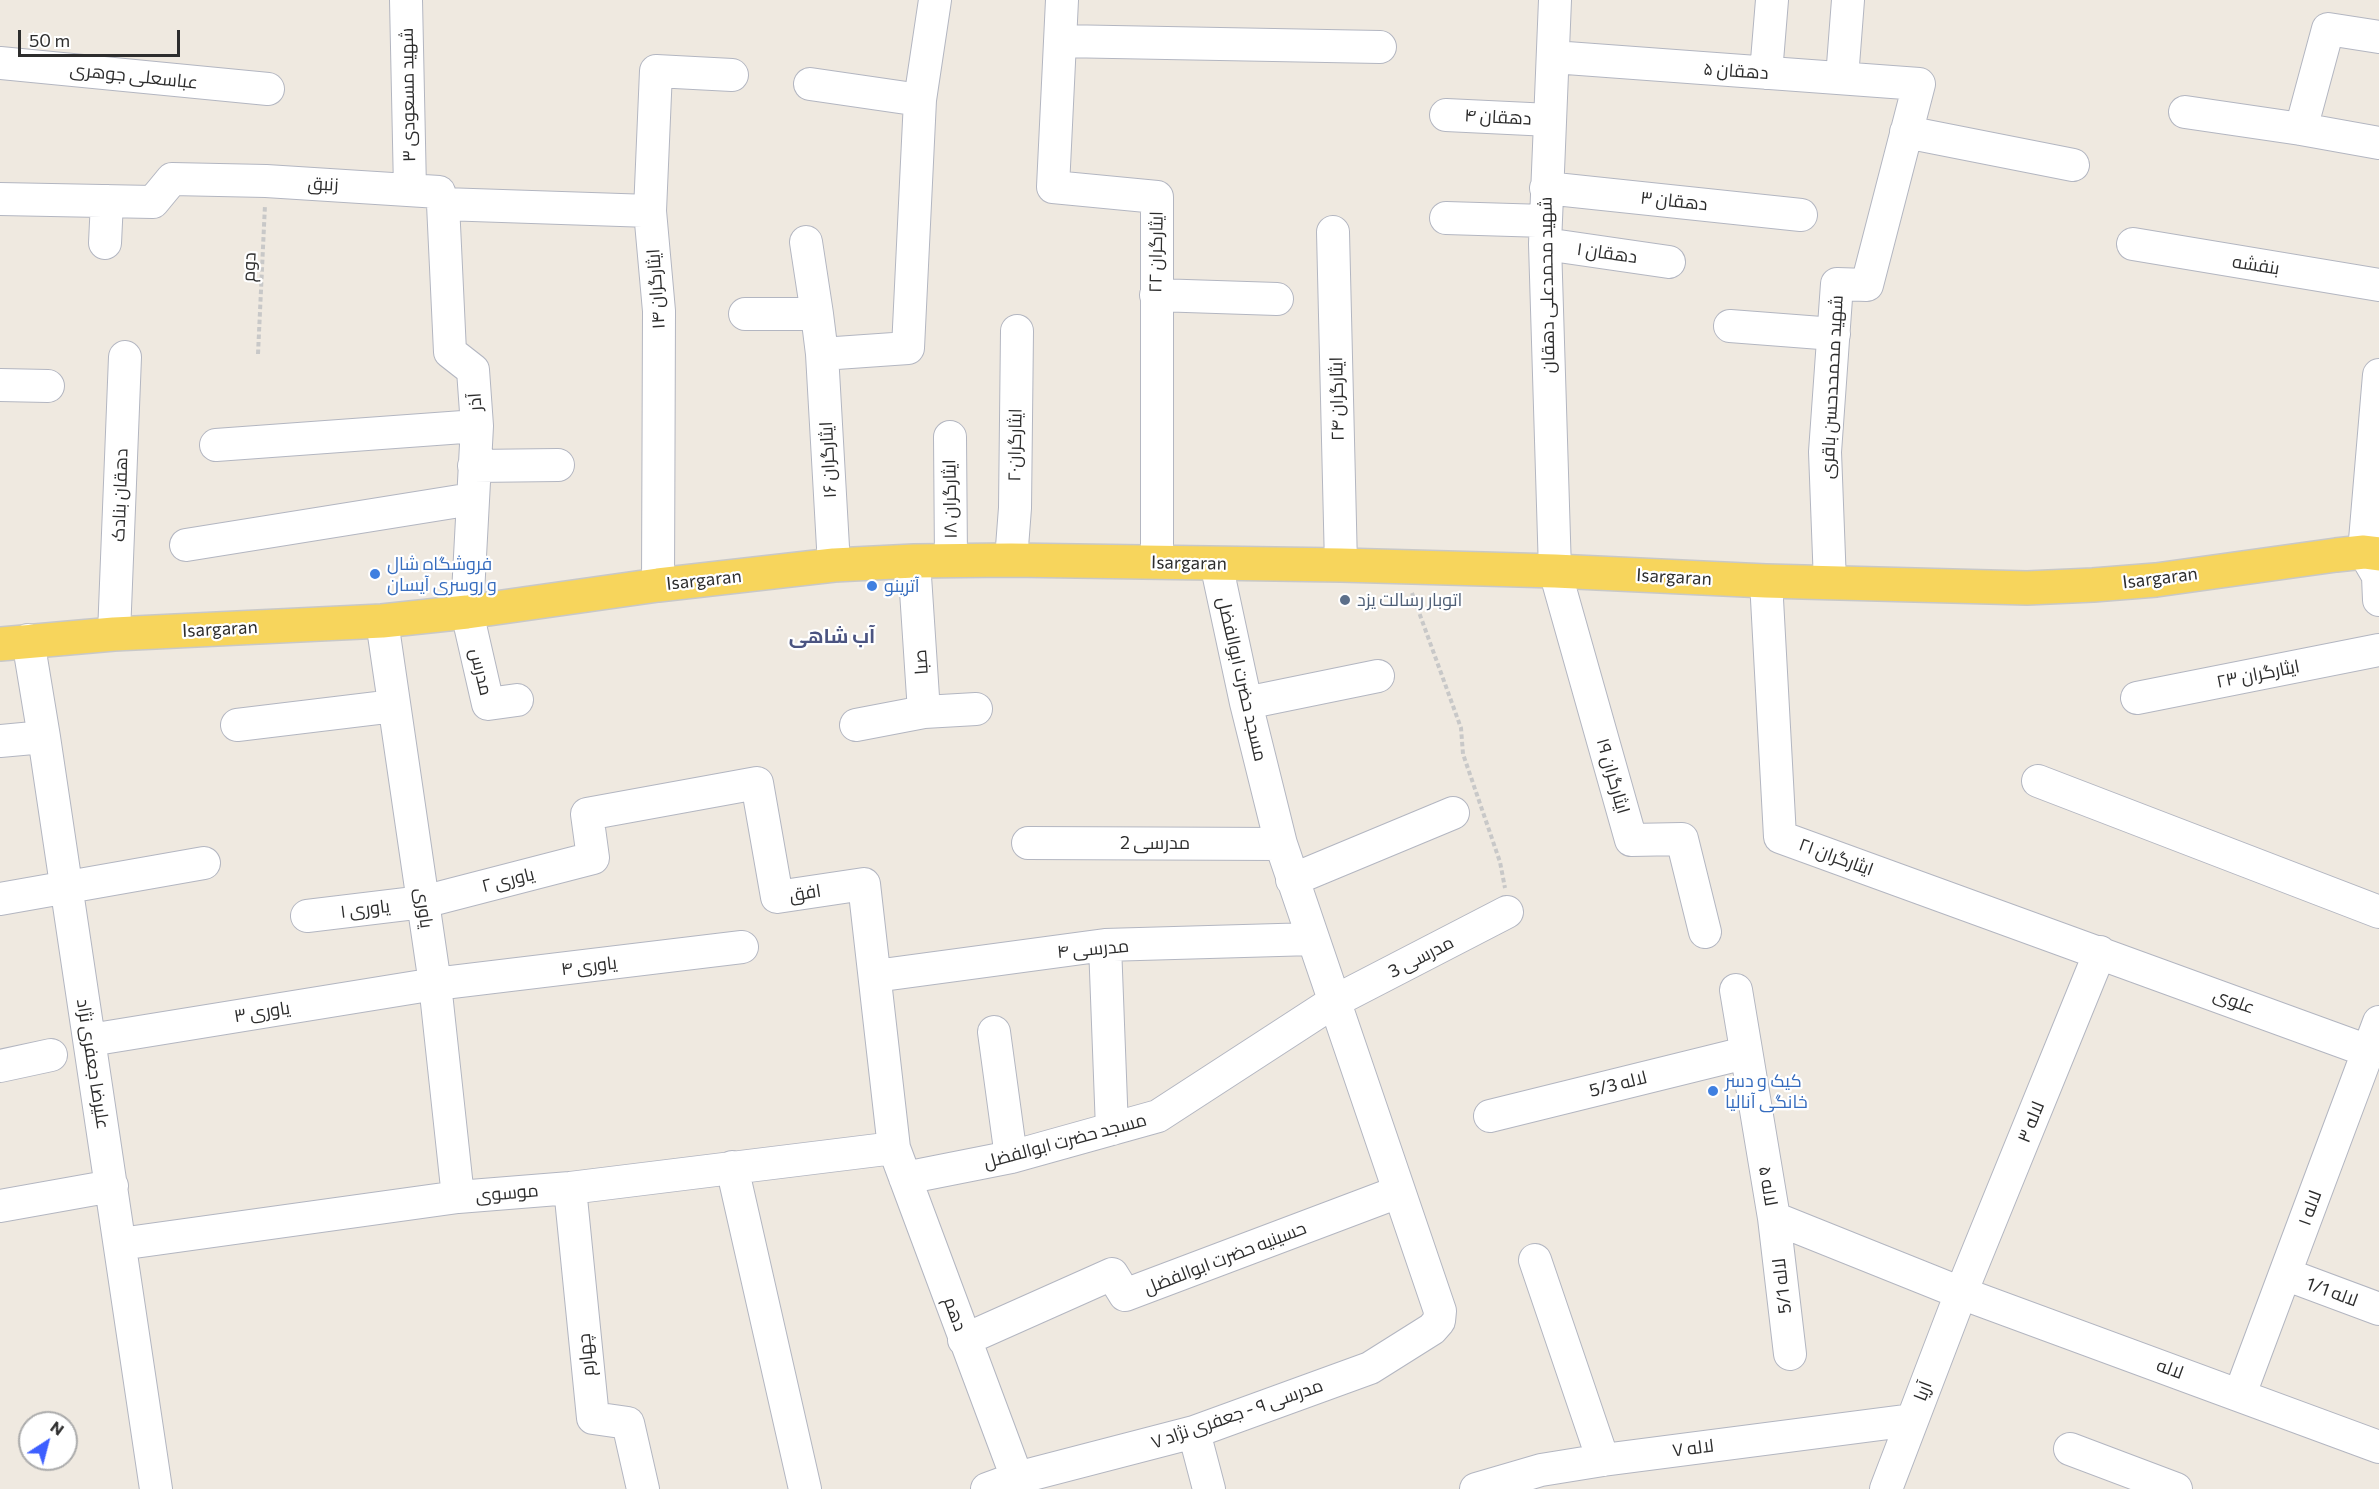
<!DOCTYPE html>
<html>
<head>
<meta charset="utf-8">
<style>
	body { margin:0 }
	#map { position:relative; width:2379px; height:1489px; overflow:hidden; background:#efe9e0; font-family:Commissioner,sans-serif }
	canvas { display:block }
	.north { position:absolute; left:18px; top:1411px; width:60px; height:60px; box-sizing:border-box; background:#fff; border:2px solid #ababab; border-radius:50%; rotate:36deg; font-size:16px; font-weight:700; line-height:24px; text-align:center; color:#2d2d2d }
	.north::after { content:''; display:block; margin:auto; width:21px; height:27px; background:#3d5fff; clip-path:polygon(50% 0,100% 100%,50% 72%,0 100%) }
	.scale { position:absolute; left:18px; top:30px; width:162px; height:27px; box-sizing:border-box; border:3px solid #2d2d2d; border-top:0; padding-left:8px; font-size:18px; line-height:21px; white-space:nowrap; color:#2d2d2d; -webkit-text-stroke:4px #fff; paint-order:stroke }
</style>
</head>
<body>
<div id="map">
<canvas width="2379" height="1489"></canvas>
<div class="north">N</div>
<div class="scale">50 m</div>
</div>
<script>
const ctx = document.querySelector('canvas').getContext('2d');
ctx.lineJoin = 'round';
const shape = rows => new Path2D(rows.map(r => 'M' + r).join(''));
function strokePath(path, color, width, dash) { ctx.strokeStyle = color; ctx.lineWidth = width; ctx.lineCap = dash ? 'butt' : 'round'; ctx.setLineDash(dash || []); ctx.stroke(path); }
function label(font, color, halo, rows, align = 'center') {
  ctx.font = font + ' Commissioner,Cairo,sans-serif'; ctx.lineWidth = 4.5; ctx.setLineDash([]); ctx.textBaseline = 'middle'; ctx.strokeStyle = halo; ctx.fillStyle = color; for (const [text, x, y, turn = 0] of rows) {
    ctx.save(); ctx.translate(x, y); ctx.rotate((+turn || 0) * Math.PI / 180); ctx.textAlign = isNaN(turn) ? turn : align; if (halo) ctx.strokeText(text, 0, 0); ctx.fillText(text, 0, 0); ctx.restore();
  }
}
const minor = shape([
	[406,0,410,189],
	[1062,0,1053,187,1157,197,1157,562],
	[1555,0,1545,244,1555,571,1631,840,1682,839,1705,932],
	[2379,37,2328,29,2301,129,2379,143],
	[1060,41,1380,47],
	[1553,57,1919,84,1867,285,1837,284,1825,452,1830,583],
	[0,63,268,89],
	[1766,73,1772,0],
	[1842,78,1848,0],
	[810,84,920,100],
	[2185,112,2301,129],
	[1446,115,1550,120],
	[1906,132,2073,165],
	[1546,188,1801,215],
	[0,199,153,202,172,179,266,181,439,192,443,204,650,211],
	[443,204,450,352,473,370,477,426,467,612,488,704,517,700],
	[1446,218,1545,221],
	[1333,232,1341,565],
	[806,242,817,314],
	[105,243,107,201],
	[1545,244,1669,262],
	[2133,244,2379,285],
	[1156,295,1277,299],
	[745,314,817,314,822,354,834,565],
	[1730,326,1834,334],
	[822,354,908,348,920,100,935,0],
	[2379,375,2364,552,2378,576,2379,600],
	[0,385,48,386],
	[950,437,951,560],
	[216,445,477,426],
	[474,466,558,465],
	[186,545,472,499],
	[1011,560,1015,508,1017,331],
	[914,561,924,712,976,709],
	[1766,581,1780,837,2368,1051],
	[658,585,659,311,650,211,656,71,732,75],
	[382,621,435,984,458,1197],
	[114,634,125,357],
	[28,640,44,737,156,1489],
	[2137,698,2379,650],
	[1246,703,1378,676],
	[237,725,394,706],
	[856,725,924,712],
	[0,741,44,737],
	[2038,781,2379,912],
	[1028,843,1281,844],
	[1292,880,1453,813],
	[0,899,204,863],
	[307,916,423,902,593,858,587,814,757,783,777,897,864,884,894,1148,1017,1478],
	[1105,945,1112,1129],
	[875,976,1105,945,1313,939],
	[1736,990,1774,1218,1790,1354],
	[994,1032,1011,1157],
	[90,1040,435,984,742,947],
	[0,1066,51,1055],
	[1490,1116,1745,1053],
	[732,1167,805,1489],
	[905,1178,1011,1157,1158,1116,1335,1001,1507,912],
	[570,1188,593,1418,628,1423,643,1489],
	[0,1206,112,1186],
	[1774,1218,1961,1293,2379,1447],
	[120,1244,458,1197,570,1188,894,1148],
	[1535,1260,1603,1460],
	[2285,1274,2379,1309],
	[964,1340,1112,1274,1125,1295,1398,1192],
	[2240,1394,2379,1022],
	[1194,1432,1209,1489],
	[2070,1449,2176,1489],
	[987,1489,1017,1478,1194,1432,1370,1368,1432,1329,1439,1321,1440,1311,1281,844,1246,703,1216,563],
	[1476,1489,1541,1470,1603,1460,1912,1420],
	[1886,1489,1961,1293,2100,952]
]);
const major = shape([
	[0,644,114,634,382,621,467,612,658,585,834,565,914,561,1011,560,1341,565,1555,571,1766,581,2027,588,2093,585,2156,580,2336,555,2364,552,2379,554]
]);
strokePath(minor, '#b3b6c1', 34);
strokePath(major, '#c8c8c8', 36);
strokePath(shape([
	[258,354,265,205],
	[1412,593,1461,728,1463,754,1500,862,1505,888]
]), '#c8c8c8', 4, [4.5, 3]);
strokePath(minor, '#fff', 32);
strokePath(major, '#f7d55c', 33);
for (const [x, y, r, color] of [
	[375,574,6,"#3f7fe0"],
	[872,586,6,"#3f7fe0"],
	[1345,600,6,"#5c6f8a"],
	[1713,1091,6,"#3f7fe0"]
]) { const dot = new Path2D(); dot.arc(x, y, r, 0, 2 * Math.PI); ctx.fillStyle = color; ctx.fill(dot); strokePath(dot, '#fff', 2); }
label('18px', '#2d2d2d', '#fff', [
	["دهقان ۵",1736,71,4],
	["عباسعلی جوهری",134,76,6],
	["شهید مسعودی ۳",408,95,-91],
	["دهقان ۴",1498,117,3],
	["زنبق",323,184,3],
	["دهقان ۳",1674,201,6],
	["ایثارگران ۲۲",1156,252,-89],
	["دهقان ۱",1607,253,8],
	["بنفشه",2256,265,9],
	["دوم",249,267,-87],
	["شهید محمدعلی دهقان",1547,285,-91],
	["ایثارگران ۱۴",656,289,-94],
	["شهید محمحدحسن باقری",1832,387,-87],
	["ایثارگران ۲۴",1337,399,-91],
	["آذر",475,402,-94],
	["۲۰ایثارگران",1015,445,-89],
	["ایثارگران ۱۶",828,460,-93],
	["دهقان بنادک",120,495,-88],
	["ایثارگران ۱۸",950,499,-91],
	["Isargaran",1189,563,1],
	["Isargaran",1674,577,3],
	["Isargaran",2160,578,-7],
	["Isargaran",704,580,-6],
	["Isargaran",220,629,-3],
	["صبا",921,662,-94],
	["مدرس",481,672,77],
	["ایثارگران ۲۳",2258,674,-11],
	["مسجد حضرت ابوالفضل",1242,679,77],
	["ایثارگران ۱‍۹",1613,776,74],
	["مدرسی 2",1155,843],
	["ایثارگران ۲۱",1836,857,20],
	["یاوری ۲",508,880,-14],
	["افق",805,893,-9],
	["یاوری",424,908,82],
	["یاوری ۱",365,909,-7],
	["مدرسی ۴",1093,949,-5],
	["مدرسی 3",1421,957,-27],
	["یاوری ۴",589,966,-7],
	["علوی",2234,1001,20],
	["یاوری ۳",262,1012,-9],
	["علیرضا جعفری نژاد",93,1064,81],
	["لاله 5/3",1618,1084,-14],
	["لاله ۳",2031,1122,-68],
	["مسجد حضرت ابوالفضل",1065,1141,-15],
	["لاله ۵",1768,1186,80],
	["موسوی",507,1193,-5],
	["لاله ۱",2310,1208,-70],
	["حسینیه حضرت ابوالفضل",1225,1258,-21],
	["لاله 5/1",1782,1286,-97],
	["لاله 1/1",2332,1292,20],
	["دهم",955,1314,70],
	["چهارم",586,1355,-96],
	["لاله",2170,1369,20],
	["آریا",1923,1391,-69],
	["مدرسی ۹ - جعفری نژاد ۷",1237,1414,-19],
	["لاله ۷",1693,1448,-7]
]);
label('18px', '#366cbe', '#fff', [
	["فروشگاه شال",387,564],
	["و روسری آیسان",387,585],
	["آترینو",884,586],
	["کیک و دسر",1725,1081],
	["خانگی آنالیا",1725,1102]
], 'left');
label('18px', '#4e5e75', '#fff', [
	["اتوبار رسالت یزد",1357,600]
], 'left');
label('bold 20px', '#4b5481', '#fff', [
	["آب شاهی",832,636]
]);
</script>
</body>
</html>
